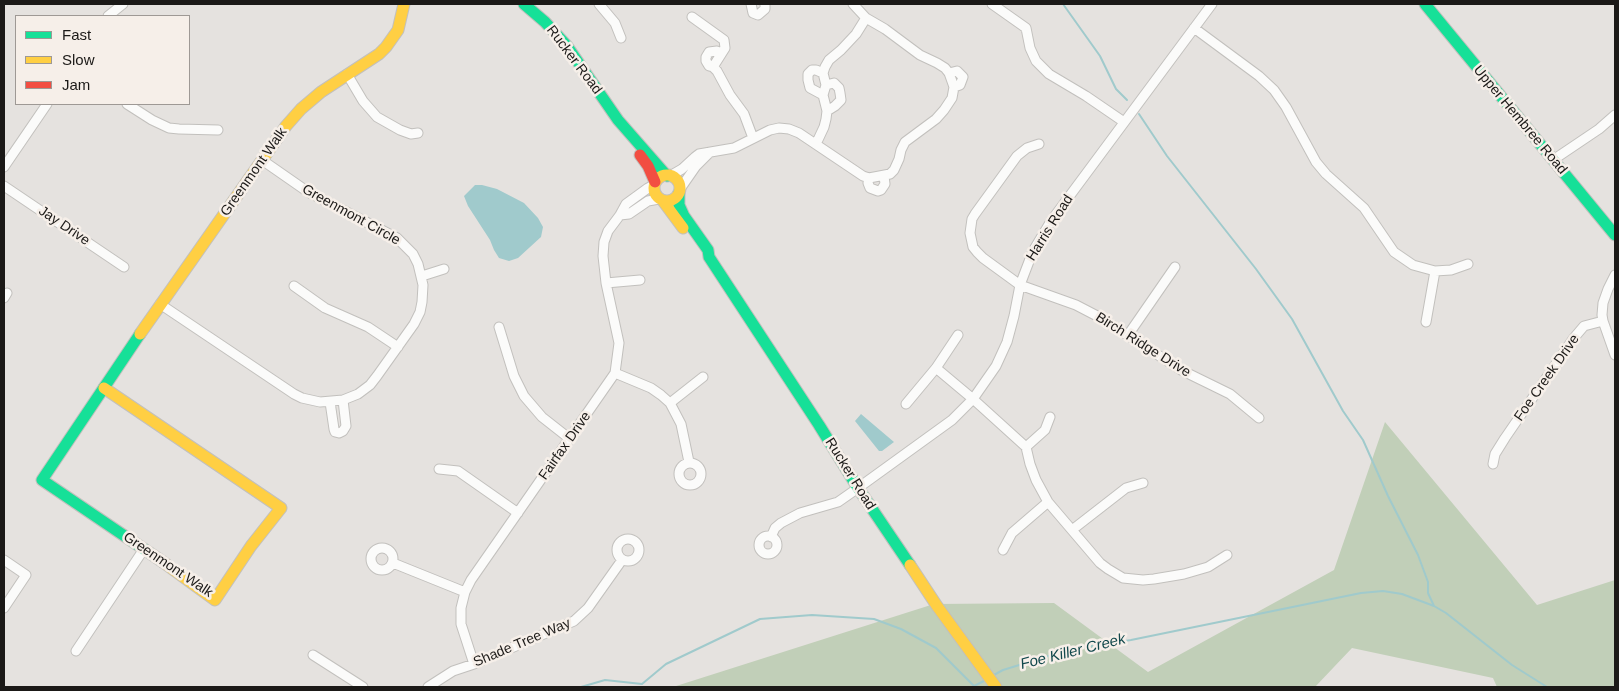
<!DOCTYPE html>
<html>
<head>
<meta charset="utf-8">
<style>
	body { margin:0 }
	#map { position:relative; width:1619px; height:691px; overflow:hidden; background:#e5e2df; font-family:Helvetica,sans-serif }
	canvas { display:block }
	.frame { position:absolute; inset:0; border:5px solid #1b1917; pointer-events:none }
	.legend { position:absolute; left:15px; top:15px; width:175px; height:90px; box-sizing:border-box; background:#f6efe9; border:1px solid #9e9995; margin:0; padding:6px 9px; list-style:none; font-size:15px; color:#1b1917 }
	.legend li { display:flex; align-items:center; gap:10px; height:25px }
	.legend b { width:25px; border:1px solid #9e9995 }
</style>
</head>
<body>
<div id="map">
<canvas width="1619" height="691"></canvas>
<div class="frame"></div>
<ul class="legend">
<li><b style="height:6px;background:#16e098"></b>Fast</li>
<li><b style="height:6px;background:#ffcf43"></b>Slow</li>
<li><b style="height:6px;background:#f24e42"></b>Jam</li>
</ul>
</div>
<script>
const ctx = document.querySelector('canvas').getContext('2d');
ctx.lineJoin = 'round';
function fillPath(path, color) { ctx.fillStyle = color; ctx.fill(path, 'evenodd'); }
const shape = rows => new Path2D(rows.map(r => 'M' + r).join(''));
function strokePath(path, color, width, dash) { ctx.strokeStyle = color; ctx.lineWidth = width; ctx.lineCap = dash ? 'butt' : 'round'; ctx.setLineDash(dash || []); ctx.stroke(path); }
function label(font, color, halo, rows, align = 'center') {
  ctx.font = font + ' Helvetica,sans-serif'; ctx.lineWidth = 5; ctx.setLineDash([]); ctx.textBaseline = 'middle'; ctx.strokeStyle = halo; ctx.fillStyle = color; for (const [text, x, y, turn = 0] of rows) {
    ctx.save(); ctx.translate(x, y); ctx.rotate((+turn || 0) * Math.PI / 180); ctx.textAlign = isNaN(turn) ? turn : align; if (halo) ctx.strokeText(text, 0, 0); ctx.fillText(text, 0, 0); ctx.restore();
  }
}
fillPath(shape([
	[1385,422,1537,605,1615,580,1615,687,1497,687,1493,678,1352,648,1315,687,673,687,934,604,1054,603,1148,672,1334,570]
]), '#c1cfb8');
fillPath(shape([
	[475,185,482,185,497,189,524,203,538,218,543,227,541,237,518,258,509,261,499,258,494,250,490,240,468,206,464,196],
	[861,414,894,442,882,451,879,451,855,421]
]), '#a0cacc');
strokePath(shape([
	[1063,4,1100,56,1116,89,1127,100],
	[1139,114,1167,156,1256,269,1292,319,1343,411,1363,440,1388,496,1418,555,1428,582,1428,593,1434,606],
	[992,676,1003,670,1068,650,1131,640,1361,593,1383,591,1402,594,1434,606,1446,613,1512,665,1547,687],
	[581,687,605,680,642,684,666,664,760,619,812,615,874,619,901,629,936,648,974,686,986,680]
]), '#a0cacc', 2);
const street = shape([
	[599,4,615,23,621,38],
	[751,4,753,13,758,15,765,9,765,4],
	[992,4,1026,28,1030,48,1036,61,1049,74,1086,96,1124,122],
	[108,16,123,4],
	[692,17,724,40,725,48,713,67],
	[1194,28,1259,76,1274,90,1286,107,1316,162,1326,174,1364,208,1394,252,1413,265,1435,271,1451,270,1468,264],
	[721,53,717,51,709,52,706,57,706,61,709,66,713,67,717,71,730,95,744,114,753,138],
	[949,73,957,71,963,77,960,85,954,87],
	[347,74,363,101,377,117,400,130,411,134,418,133],
	[826,85,834,83,839,88,840,93,841,100,835,106,827,111],
	[823,95,810,88,808,80,808,74,812,70,816,70,823,73],
	[127,104,152,120,169,128,179,129,218,130],
	[816,144,824,127,826,119,827,111,823,95,826,85,823,73,825,67,829,60,841,50,856,34,866,18],
	[1039,144,1027,148,1017,156,975,214,972,219,970,233,973,247,977,252,983,258,1020,285,1076,305,1101,318,1181,370,1230,394,1259,418],
	[1553,160,1599,129,1615,115],
	[4,167,47,104],
	[670,176,682,169,695,157,699,154,734,148,770,130,779,128,789,129,799,133,863,176,869,178,890,174,894,170,899,159,901,150,905,142,936,119,944,110,952,98,954,87,949,73,945,68,937,63,920,55,885,29,866,18,853,4],
	[869,178,868,183,870,188,878,191,881,190,885,184,884,176],
	[4,186,124,267],
	[680,189,696,166,710,152],
	[620,215,629,214,648,201,659,199],
	[1615,275,1608,289,1603,303,1602,315,1603,321,1615,355],
	[422,276,444,269],
	[606,283,640,280],
	[294,286,325,308,368,327,398,347],
	[4,298,7,293],
	[160,304,294,394,302,398,320,402,343,400,358,394,370,385,377,376,414,324,420,312,422,302,423,285,418,264,413,254,397,238,308,192,262,160],
	[1426,322,1435,271],
	[499,327,514,376,524,396,542,417,570,439],
	[1128,335,1175,267],
	[936,368,973,399,1026,447,1030,464,1036,480,1048,502,1100,563,1108,569,1123,578,1143,580,1154,579,1184,574,1208,567,1227,555],
	[615,373,651,388,661,395,670,403,681,424,689,462],
	[330,402,334,429,335,432,339,433,343,431,346,426,343,400],
	[670,403,703,377],
	[906,404,936,368,958,335],
	[1026,447,1045,430,1050,417],
	'679 474a11 11 0 1 1 22 0a11 11 0 1 1-22 0Z',
	[1493,464,1495,454,1505,438,1573,339,1584,326,1603,321],
	[439,469,458,471,518,513],
	[1072,530,1126,488,1143,483],
	'759 545a9 9 0 1 1 18 0a9 9 0 1 1-18 0Z',
	[771,537,775,528,781,523,800,513,838,502,858,488,952,420,973,399,996,366,1007,342,1014,316,1020,285,1033,251,1051,221,1212,4],
	'617 550a11 11 0 1 1 22 0a11 11 0 1 1-22 0Z',
	'371 559a11 11 0 1 1 22 0a11 11 0 1 1-22 0Z',
	[1003,550,1012,533,1048,502],
	[4,560,26,575,4,608],
	[393,563,465,592],
	[76,651,144,549],
	[313,655,363,687],
	[474,664,461,624,461,608,465,592,471,580,615,373,619,343,606,283,603,256,604,242,608,231,620,215,626,204,648,188,654,185],
	[428,687,453,671,474,664,574,621,588,608,622,560]
]);
const fast = shape([
	[524,4,545,22,567,46,618,120,667,176],
	[1425,4,1615,235],
	[679,193,679,205,684,216,708,250,709,257,819,425,858,488,910,565],
	[140,334,42,480,163,562]
]);
const slow = shape([
	'654 188a13 13 0 1 1 26 0a13 13 0 1 1-26 0Z',
	[663,201,683,228],
	[140,334,286,126,301,109,321,92,379,54,386,47,398,30,404,4],
	[104,388,281,508,251,546,215,600,163,562],
	[910,565,937,606,996,687]
]);
const jam = shape([
	[640,155,648,166,655,182]
]);
strokePath(street, '#c2c0bd', 11);
strokePath(fast, '#c2c0bd', 13);
strokePath(slow, '#c2c0bd', 13);
strokePath(jam, '#c2c0bd', 13);
strokePath(street, '#fbfbfa', 9);
strokePath(fast, '#16e098', 11);
strokePath(slow, '#ffcf43', 11);
strokePath(jam, '#f24e42', 11);
label('14px', '#1b1917', '#f6efe9', [
	["Rucker Road",574,60,53],
	["Upper Hembree Road",1520,120,50],
	["Greenmont Walk",254,172,-55],
	["Greenmont Circle",351,215,29],
	["Jay Drive",64,226,34],
	["Harris Road",1050,228,-58],
	["Birch Ridge Drive",1143,345,32],
	["Foe Creek Drive",1547,378,-55],
	["Fairfax Drive",565,446,-55],
	["Rucker Road",850,474,58],
	["Greenmont Walk",168,565,34],
	["Shade Tree Way",522,643,-23]
]);
label('italic 15px', '#11484c', '#f6efe9', [
	["Foe Killer Creek",1073,652,-14]
]);
</script>
</body>
</html>
